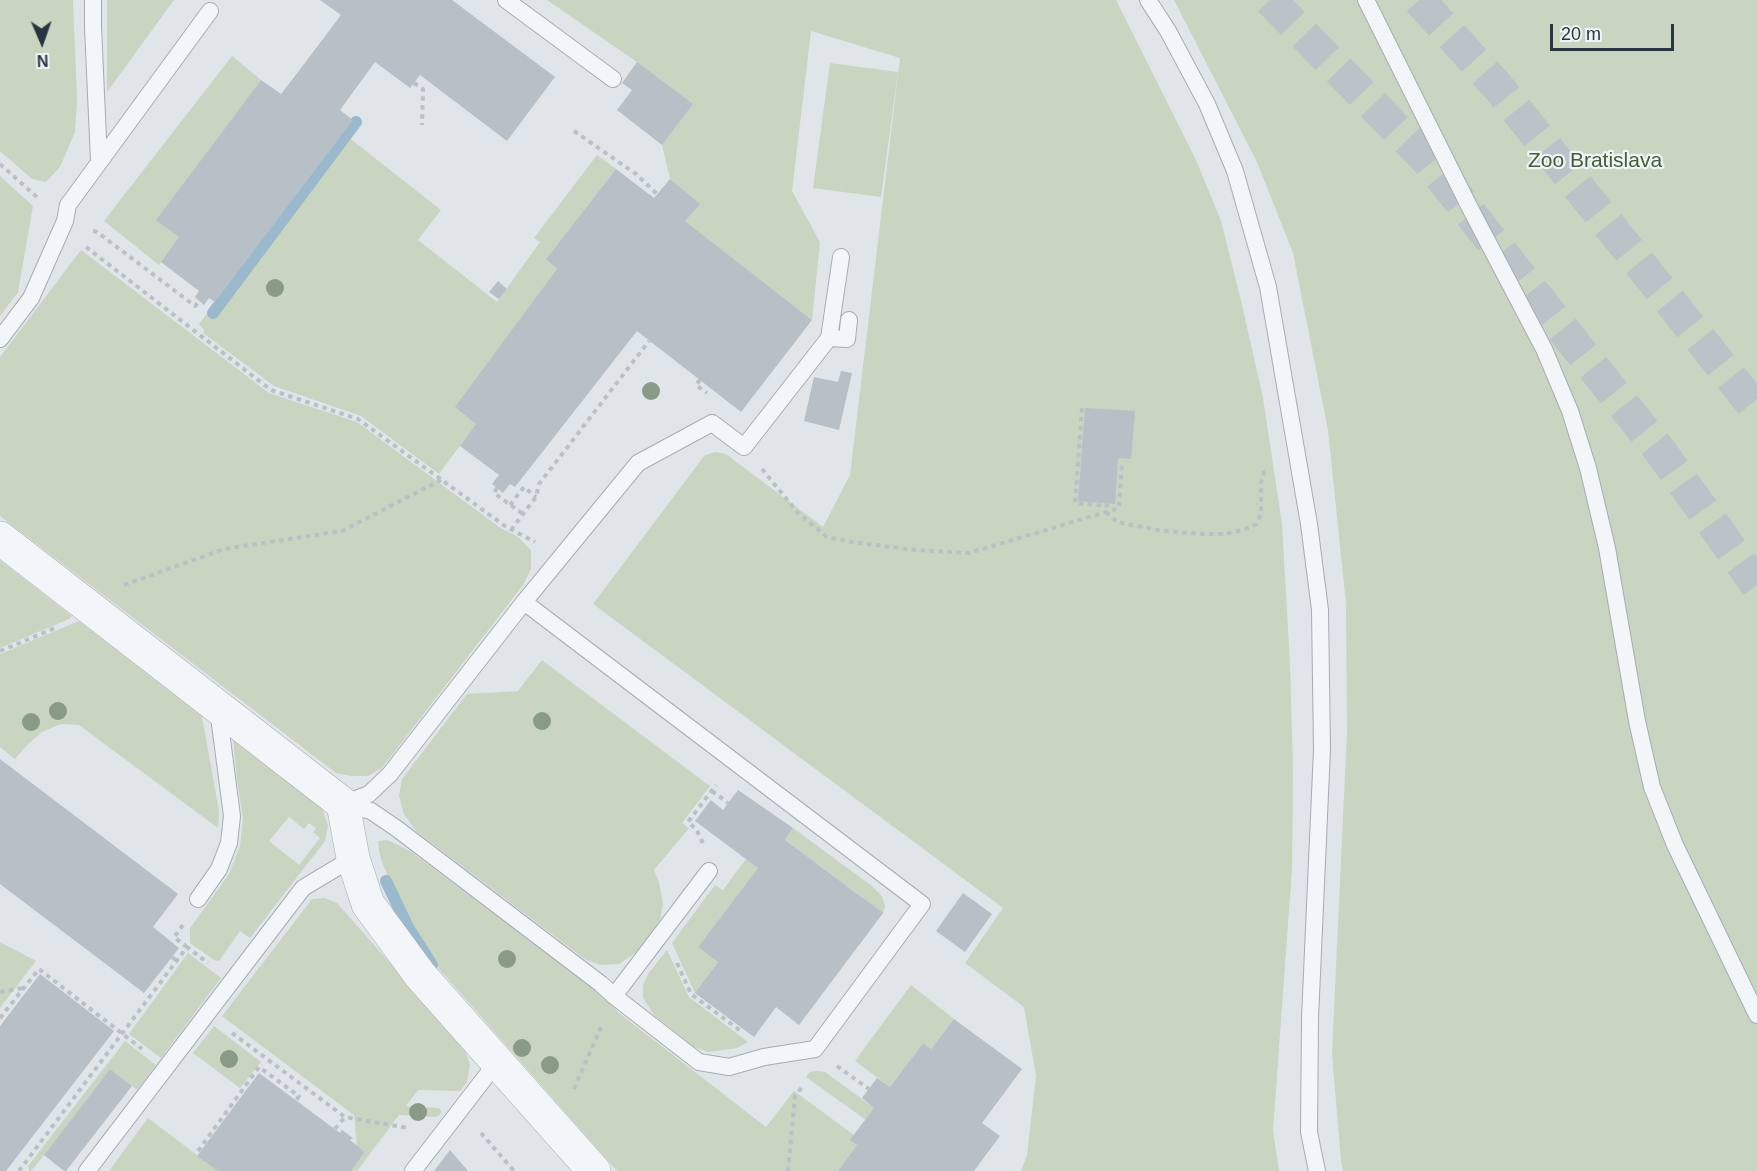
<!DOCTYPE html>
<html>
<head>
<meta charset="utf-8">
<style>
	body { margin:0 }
	#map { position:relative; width:1757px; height:1171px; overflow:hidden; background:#e0e5ea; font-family:Helvetica,sans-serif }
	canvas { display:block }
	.north { position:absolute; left:12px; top:12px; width:60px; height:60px; -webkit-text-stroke:4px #f0f4f7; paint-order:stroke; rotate:178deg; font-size:16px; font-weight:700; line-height:24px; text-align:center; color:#283542 }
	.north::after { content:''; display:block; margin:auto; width:21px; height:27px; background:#283542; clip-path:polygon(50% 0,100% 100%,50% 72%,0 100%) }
	.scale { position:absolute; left:1550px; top:24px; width:124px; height:27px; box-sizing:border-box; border:3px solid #283542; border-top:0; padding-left:8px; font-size:18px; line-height:21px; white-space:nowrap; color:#283542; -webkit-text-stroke:4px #f0f4f7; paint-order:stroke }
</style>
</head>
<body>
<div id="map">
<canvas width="1757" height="1171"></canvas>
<div class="north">N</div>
<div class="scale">20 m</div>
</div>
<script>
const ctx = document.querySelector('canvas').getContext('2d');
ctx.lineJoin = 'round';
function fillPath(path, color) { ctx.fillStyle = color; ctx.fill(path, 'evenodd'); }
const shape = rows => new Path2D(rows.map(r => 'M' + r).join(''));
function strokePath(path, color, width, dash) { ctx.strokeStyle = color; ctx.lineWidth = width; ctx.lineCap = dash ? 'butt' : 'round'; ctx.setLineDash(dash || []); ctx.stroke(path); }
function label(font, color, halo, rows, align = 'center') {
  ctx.font = font + ' Helvetica,sans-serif'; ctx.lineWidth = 4.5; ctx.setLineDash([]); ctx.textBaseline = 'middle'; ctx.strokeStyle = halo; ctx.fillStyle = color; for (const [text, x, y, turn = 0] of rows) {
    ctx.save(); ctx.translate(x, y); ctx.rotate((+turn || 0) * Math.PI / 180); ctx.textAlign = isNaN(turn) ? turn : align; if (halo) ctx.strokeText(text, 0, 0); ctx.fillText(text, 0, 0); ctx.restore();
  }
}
fillPath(shape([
	[0,0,73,0,77,99,75,132,60,167,46,182,32,179,0,151],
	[107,0,174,0,107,92],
	[547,0,1116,0,1196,160,1221,221,1242,305,1263,398,1282,524,1290,664,1293,773,1292,869,1273,1130,1279,1171,1021,1171,1027,1155,1036,1076,1024,1007,965,963,1003,908,593,604,705,455,715,452,726,454,823,527,850,475,900,58,811,31,792,191,820,242,812,320,685,221,699,204,670,179,662,145,692,105,637,62],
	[1174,0,1757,0,1757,1171,1343,1171,1341,1161,1332,1054,1347,732,1346,604,1328,430,1293,253,1257,162],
	[232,56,261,80,157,219,179,237,159,265,104,221],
	[830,63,898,72,881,197,813,188],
	[343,133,441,210,418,240,497,302,540,242,534,238,597,155,616,169,546,259,557,269,476,424,439,474,361,416,274,386,203,333,204,330,199,324],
	[0,176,33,206,18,292,0,316],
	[81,250,269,393,357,422,499,527,518,537,531,550,531,569,523,585,382,768,368,776,351,776,336,773,0,516,0,357],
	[0,560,72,616,69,619,0,648],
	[79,621,202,716,219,811,218,828,79,725,61,724,42,732,28,744,15,759,0,747,0,654],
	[542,660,710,786,682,823,689,828,654,870,659,882,663,904,660,920,638,951,619,964,601,965,586,960,417,832,404,814,399,796,402,779,467,694,518,691],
	[233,738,322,808,328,826,325,841,250,938,240,931,219,961,214,960,190,943,190,928,229,874,240,846,243,818,237,780],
	[289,817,304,829,309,823,316,828,313,832,320,838,299,865,269,841],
	[793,828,873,887,882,896,885,906,883,913,859,945,838,929,862,897,785,840],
	[387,840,410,851,602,995,619,1013,766,1127,794,1091,854,1135,857,1145,838,1171,617,1171,433,962,416,936,392,887,382,862,379,851,378,841],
	[746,859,758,868,698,947,718,962,695,993,672,943,715,885,723,890],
	[325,898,337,903,464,1047,470,1065,467,1082,460,1091,418,1090,406,1106,439,1108,441,1111,440,1115,435,1117,399,1115,357,1171,351,1171,365,1152,357,1146,354,1115,222,1016,312,899],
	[0,942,36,961,0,1008],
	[667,950,689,997,748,1042,737,1048,708,1052,694,1047,654,1015,643,998,643,986,648,974],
	[188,953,221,978,161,1058,129,1034],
	[911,985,954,1019,931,1049,923,1043,890,1087,855,1061],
	[214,1026,261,1062,240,1088,193,1053],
	[125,1041,156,1065,137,1090,110,1069,44,1155,31,1171,29,1171,28,1166],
	[817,1071,825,1072,874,1108,866,1120,806,1077,810,1072],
	[148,1118,218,1171,109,1171]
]), '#c9d4c1');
strokePath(shape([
	[213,313,356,122],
	[386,881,409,929,432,965]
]), '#9ab9cc', 12);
fillPath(shape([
	[320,0,452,0,555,77,507,141,420,75,410,88,375,62,340,110,353,120,215,302,209,298,204,305,195,297,199,291,161,262,179,237,156,220,261,80,281,94,295,76,341,15],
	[637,62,693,104,662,145,617,110,632,90,622,83],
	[616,169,654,198,670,179,700,204,685,221,812,320,741,412,637,331,515,487,510,484,503,493,492,484,499,475,460,446,476,424,455,407,557,269,546,259],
	[498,281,507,289,499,299,489,292],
	[841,371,852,373,839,430,804,421,814,377,838,382],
	[1085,408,1135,411,1131,459,1118,458,1115,504,1078,501],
	[0,759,178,894,153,927,179,948,144,993,0,884],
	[738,790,793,828,785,840,883,913,799,1025,776,1007,754,1037,695,993,718,962,698,947,758,868,695,821,711,800,723,810],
	[963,893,992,914,965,952,936,931],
	[40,974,114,1031,6,1171,0,1171,0,1026],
	[954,1019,1022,1069,982,1123,1000,1136,974,1171,838,1171,857,1145,850,1140,874,1108,862,1098,877,1078,890,1087,923,1043,931,1049],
	[110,1069,132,1086,66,1171,64,1171,44,1155],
	[259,1073,340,1133,342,1130,353,1138,350,1140,365,1152,351,1171,218,1171,197,1156],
	[450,1150,468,1171,434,1171]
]), '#b7bfc7');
strokePath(shape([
	[1270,0,1428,161,1661,452,1757,585],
	[1419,0,1498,87,1757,410]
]), '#bbc2c8', 33, [33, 16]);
const service = shape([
	[93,0,93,27,99,161],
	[506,0,613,79],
	[1148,0,1168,31,1207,104,1235,171,1268,287,1309,524,1320,610,1322,749,1310,1018,1309,1132,1317,1171],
	[1366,0,1470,208,1544,349,1570,411,1588,468,1607,548,1637,721,1652,787,1675,845,1757,1015],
	[829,338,847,339,849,320],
	[0,339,31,298,65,221,68,205,210,11],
	[343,804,371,811,396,828,601,984,614,996,699,1062,729,1067,764,1057,815,1049,922,904,524,602],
	[343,804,369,794,390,774,524,602,638,463,712,423,744,447,829,338,841,257],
	[198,899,219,869,229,843,232,816,218,709],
	[614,996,709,871],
	[87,1171,303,888,353,858],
	[413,1171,497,1062]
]);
const minor = shape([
	[0,538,343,804,353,858,368,904,420,975,594,1171]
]);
strokePath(service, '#a5adb4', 18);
strokePath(minor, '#a5adb4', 34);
strokePath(shape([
	[414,83,423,89,422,125],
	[574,131,636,174,657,194],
	[0,164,39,199],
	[93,231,97,232,195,306,199,301],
	[86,247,271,390,358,419,505,526,535,542],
	[700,380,696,385,707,393],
	[1082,408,1075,503,1106,506],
	[762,469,798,513,827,537,852,542,915,550,969,553,1119,508,1122,463],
	[497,488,494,493,523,514],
	[1107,503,1106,512,1117,522,1164,531,1203,534,1223,534,1244,530,1256,524,1261,514,1261,483,1264,472,1269,470],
	[510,505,524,487,536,497],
	[511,530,536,497,539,484,649,341],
	[124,585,224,549,342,531,441,480],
	[0,651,55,628],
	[712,791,728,803],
	[703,843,696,829,688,822,716,785],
	[183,925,174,937,187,947],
	[172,957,177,961],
	[677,963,691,994,742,1032],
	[0,992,23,988],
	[0,1018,39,969,142,1049],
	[232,1033,345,1117,408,1128],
	[837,1066,869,1089],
	[574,1089,602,1025],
	[335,1129,345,1117],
	[481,1133,514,1171],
	[198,1151,259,1067,296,1094,299,1096,296,1101],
	[19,1171,187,947,208,963],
	[788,1171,795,1096,803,1086]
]), '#bac0c5', 4, [4.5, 4.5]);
strokePath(service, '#f3f6f8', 16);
strokePath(minor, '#f3f6f8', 33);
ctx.fillStyle = '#899b86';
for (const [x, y] of [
	[275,288],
	[651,391],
	[58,711],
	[542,721],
	[31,722],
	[507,959],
	[522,1048],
	[229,1059],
	[550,1065],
	[418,1112]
]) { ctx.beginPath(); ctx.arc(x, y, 9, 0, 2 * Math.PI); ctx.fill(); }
label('21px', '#425f35', '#f0f4f7', [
	["Zoo Bratislava",1595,161]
]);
</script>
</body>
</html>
